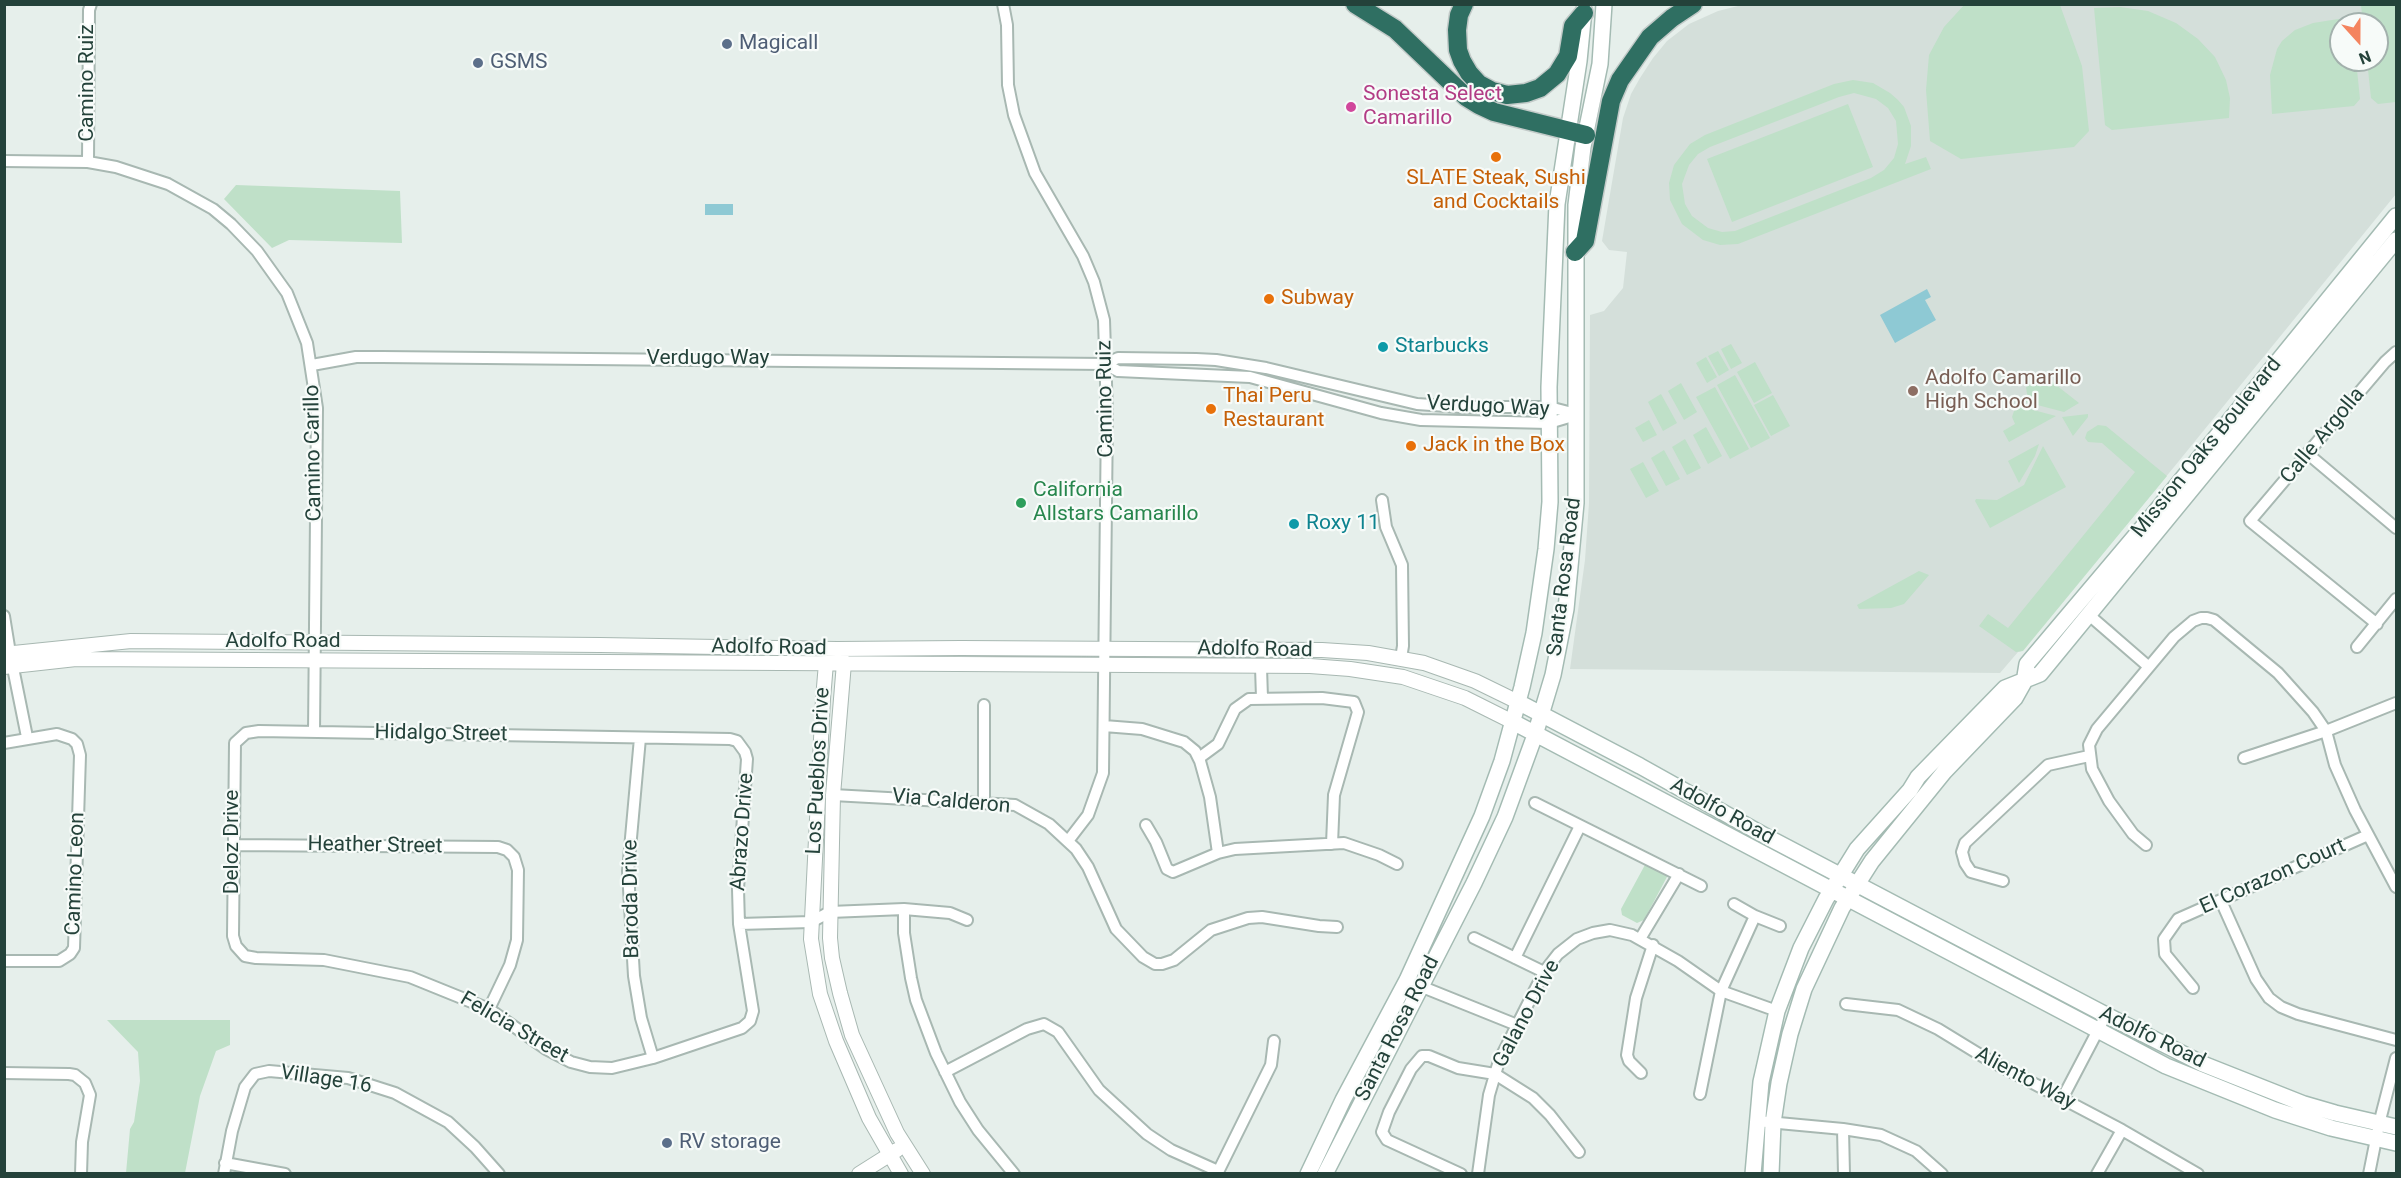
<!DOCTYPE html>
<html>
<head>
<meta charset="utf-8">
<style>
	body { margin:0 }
	#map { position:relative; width:2401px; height:1178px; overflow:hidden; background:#e6efeb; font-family:Roboto,sans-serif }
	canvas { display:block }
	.frame { position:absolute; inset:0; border:6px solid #24423a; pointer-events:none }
	.north { position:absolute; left:2329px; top:12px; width:60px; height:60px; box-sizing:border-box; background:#f7fbf9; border:2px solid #a3b1ad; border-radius:50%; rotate:159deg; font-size:16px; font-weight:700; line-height:24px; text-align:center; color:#24423a }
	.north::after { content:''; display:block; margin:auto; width:21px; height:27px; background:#f4845f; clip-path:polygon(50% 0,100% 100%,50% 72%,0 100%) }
</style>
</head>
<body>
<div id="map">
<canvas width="2401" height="1178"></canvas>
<div class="frame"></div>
<div class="north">N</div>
</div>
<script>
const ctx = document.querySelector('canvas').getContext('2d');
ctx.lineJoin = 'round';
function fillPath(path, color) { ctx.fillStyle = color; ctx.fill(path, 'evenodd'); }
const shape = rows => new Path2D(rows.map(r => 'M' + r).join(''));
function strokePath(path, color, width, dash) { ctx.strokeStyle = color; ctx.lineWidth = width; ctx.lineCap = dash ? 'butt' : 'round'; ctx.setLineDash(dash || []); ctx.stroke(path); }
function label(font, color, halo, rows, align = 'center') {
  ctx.font = font + ' Roboto,sans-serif'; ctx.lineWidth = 4.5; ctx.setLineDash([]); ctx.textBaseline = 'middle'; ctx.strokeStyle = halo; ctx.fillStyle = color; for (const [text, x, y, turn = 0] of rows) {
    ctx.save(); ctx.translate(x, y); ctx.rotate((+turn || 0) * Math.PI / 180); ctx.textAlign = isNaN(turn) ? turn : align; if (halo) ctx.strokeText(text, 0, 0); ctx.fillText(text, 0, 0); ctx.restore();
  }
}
fillPath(shape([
	[1742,5,2396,5,2396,194,2174,467,2022,651,2018,652,2000,673,1570,669,1585,560,1589,503,1590,315,1604,311,1623,288,1627,252,1609,250,1602,241,1623,118,1631,94,1640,78,1653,58,1667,41,1689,24,1718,11],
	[2341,24,2377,24,2377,60,2341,60]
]), '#d4dfda');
fillPath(shape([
	[1965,4,2060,5,2082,66,2089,131,2074,147,1961,159,1930,141,1926,90,1929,55,1944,27],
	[2361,5,2396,5,2396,102,2378,104,2371,98,2367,60,2377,60,2377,24,2363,24],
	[2120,7,2148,11,2176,23,2198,39,2215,57,2226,80,2230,98,2229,118,2112,130,2105,125,2094,8],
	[2351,17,2352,24,2341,24,2341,60,2356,60,2360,99,2354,106,2272,114,2270,75,2277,49,2282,41,2295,30,2313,23],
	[1853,80,1873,83,1890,93,1898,100,1904,107,1911,126,1911,146,1905,164,1926,157,1931,169,1738,244,1720,245,1703,240,1682,224,1670,200,1669,183,1674,165,1690,144,1705,135,1834,84],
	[1854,93,1876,99,1888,108,1896,121,1898,144,1894,158,1884,170,1871,178,1735,231,1722,232,1708,228,1692,216,1685,204,1682,184,1689,165,1698,154,1710,147,1839,97],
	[1848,104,1873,167,1732,222,1707,159],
	[236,185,400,191,402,243,289,240,272,248,224,199],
	[1731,344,1742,363,1731,369,1721,349],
	[1718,351,1729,370,1719,376,1708,356],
	[1706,357,1717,377,1707,383,1696,363],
	[1755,362,1772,393,1754,403,1737,372],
	[2042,374,2079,403,2064,412,2026,402,2027,394,2026,387],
	[1735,375,1770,438,1751,448,1717,385],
	[1681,383,1697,412,1684,420,1668,391],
	[1715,387,1749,449,1730,459,1696,397],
	[1661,394,1677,423,1663,431,1648,402],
	[1773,395,1790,426,1771,436,1754,405],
	[2022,407,2056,416,2009,442,2003,431,2015,424,2012,417,2014,411],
	[2088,414,2088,417,2073,436,2062,417],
	[1649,420,1657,435,1643,442,1635,428],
	[2098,425,2106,426,2167,476,2023,651,2016,652,1979,626,1988,614,2008,628,2135,472,2102,443,2088,442,2085,438,2087,432],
	[1706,427,1722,456,1708,464,1693,435],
	[1685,439,1701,468,1687,475,1672,447],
	[2039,444,2035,456,2019,483,2008,461],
	[2043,446,2066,487,1990,528,1975,501,1976,499,1997,500,2024,485],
	[1664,450,1680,479,1666,486,1651,458],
	[1643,462,1659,491,1646,498,1630,469],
	[1919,571,1929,575,1904,604,1891,608,1859,609,1857,605],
	[1646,863,1668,875,1644,920,1637,923,1622,915,1621,909],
	[107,1020,230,1020,230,1045,216,1051,200,1096,185,1173,126,1173,130,1129,134,1122,140,1081,138,1052]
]), '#bfe0c8');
fillPath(shape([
	[705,204,733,204,733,215,705,215],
	[1927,289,1931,297,1925,300,1936,320,1895,343,1880,315]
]), '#8ec9d4');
const minor = shape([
	[1003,4,1007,25,1008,85,1014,115,1035,173,1083,256,1094,282,1104,320,1107,414,1103,773,1088,815,1068,841],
	[4,161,88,162,116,167,168,184,213,209,231,224,257,251,287,293,307,343,317,408,314,732],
	[88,162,89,10,91,4],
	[1105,364,1118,371,1250,377,1381,413,1421,420,1549,423,1576,415],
	[312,365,356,357,382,357,1105,364,1118,358,1196,359,1216,360,1266,368,1417,404,1461,407,1549,407,1576,414],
	[2308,454,2396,528],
	[1382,500,1386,527,1402,565,1403,646,1401,658],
	[2089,615,2149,667],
	[4,616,10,653,27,737],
	[2377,624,2250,521,2385,362,2396,352],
	[2357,647,2396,599],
	[1261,667,1262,698],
	[1104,726,1142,729,1184,742,1195,751,1200,761,1210,797,1218,853],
	[259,731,730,739,737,741,745,752,747,759,738,889,739,924,753,1011,750,1021,742,1028,653,1058,612,1068,590,1067,571,1062,546,1049,489,1009,410,977,324,960,256,958,245,956,236,946,233,936,235,743,246,733,259,731],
	[640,738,628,871,634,976,641,1018,653,1058],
	[4,743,57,734,72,739,77,744,80,755,74,948,70,954,59,961,4,961],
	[1199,758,1218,744,1235,709,1249,699,1322,698,1354,702,1358,712,1334,795,1332,844],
	[2244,758,2326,731,2396,703],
	[833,795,1015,805,1049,824,1076,849,1088,867,1116,929,1143,957,1155,964,1162,964,1174,960,1211,930,1248,918,1262,917,1319,926,1337,927],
	[984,802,984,705],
	[1535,803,1701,886],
	[1146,825,1156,842,1167,869,1173,872,1218,853,1235,849,1344,843,1379,855,1397,864],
	[233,845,498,847,507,850,514,857,518,870,517,940,510,965,489,1009],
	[2146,845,2133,834,2109,801,2092,769,2089,745,2097,729,2174,637,2193,621,2201,618,2207,618,2214,620,2278,673,2313,712,2326,731,2335,765,2355,810,2396,887],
	[2003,881,1971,872,1965,863,1962,852,1965,843,2048,765,2089,756],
	[2221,901,2256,979,2269,998,2281,1007,2298,1014,2396,1040],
	[1734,904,1755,916,1780,926],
	[904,909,904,933,911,978,916,1000,936,1053,960,1102,978,1130,1014,1174],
	[739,924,811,922,830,912,904,909,950,913,967,920],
	[1474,938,1544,972],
	[1640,939,1679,874],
	[1515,958,1580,826],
	[1420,986,1517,1025],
	[2193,988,2165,954,2164,939,2178,919,2368,835],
	[1846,1004,1898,1010,1938,1029,1987,1059,2122,1130,2198,1174],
	[945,1072,1027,1029,1044,1024,1058,1032,1099,1090,1147,1134,1171,1150,1218,1171],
	[4,1073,69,1074,75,1075,85,1083,90,1095,82,1142,81,1174],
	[1641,1073,1629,1061,1627,1055,1636,998,1653,945],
	[1700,1094,1721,991,1755,916],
	[2062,1099,2106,1015],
	[1757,1121,1843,1129,1881,1135,1916,1151,1942,1174],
	[1843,1129,1844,1174],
	[225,1163,285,1174],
	[224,1174,232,1131,245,1087,255,1074,269,1071,348,1078,395,1093,448,1122,475,1147,499,1174],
	[1217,1174,1271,1065,1274,1041],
	[1461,1174,1387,1140,1382,1132,1389,1112,1411,1069,1422,1056,1429,1056,1458,1068,1495,1074,1533,1098,1550,1115,1579,1152],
	[1478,1174,1489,1095,1499,1061,1544,972,1558,954,1577,939,1593,933,1610,930,1632,935,1678,961,1721,991,1777,1011],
	[2097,1174,2122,1130],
	[2369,1174,2379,1124,2396,1058]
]);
const tertiary = shape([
	[4,654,131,641,600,645,837,649,961,648,1322,650,1368,653,1424,663,1475,681,1518,702],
	[831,657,826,663,823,699,811,939,820,994,836,1041,869,1118,901,1174],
	[841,657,844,663,833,795,830,938,832,958,840,993,852,1035,897,1133,923,1174],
	[4,667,76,659,1310,666,1350,669,1403,677,1465,698,1513,722],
	[859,1174,897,1150]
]);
const secondary = shape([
	[1518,702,1640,766,1769,838,2106,1015,2203,1064,2304,1104,2335,1113,2396,1127],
	[1513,722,2166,1066,2275,1110,2331,1128,2396,1143],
	[1308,1174,1343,1100,1407,980,1482,816,1502,761,1522,687,1534,633,1546,549,1550,502,1549,387,1557,204,1579,61,1584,10],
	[1325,1174,1474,883,1505,817,1535,735,1553,675,1566,609,1576,503,1576,205,1583,147,1600,64,1604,4],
	[1753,1174,1761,1082,1777,1011,1801,948,1826,899,1857,849,1910,790,1918,777,2005,688,2040,674,2396,240],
	[1771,1174,1773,1123,1779,1083,1790,1034,1804,989,1842,908,1872,861,1944,772,2015,698,2024,682,2027,664,2152,516,2396,216]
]);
const motorway = shape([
	[1355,4,1395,29,1466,97,1479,105,1494,112,1586,135],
	[1464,4,1459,15,1457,30,1458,50,1462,61,1469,73,1479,84,1492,91,1507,95,1526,93,1540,88,1557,74,1568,56,1573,26,1584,13],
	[1575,252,1585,241,1611,101,1620,80,1650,37,1672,18,1693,4]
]);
strokePath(minor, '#a8b8b2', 14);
strokePath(tertiary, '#a8b8b2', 16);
strokePath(secondary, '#a4bbb3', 18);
strokePath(motorway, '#c2cac8', 21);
strokePath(minor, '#fff', 10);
strokePath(tertiary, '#fff', 14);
strokePath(secondary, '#fff', 15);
strokePath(motorway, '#2f6f62', 18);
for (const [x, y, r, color] of [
	[727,44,6,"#5c6f8a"],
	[478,63,6,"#5c6f8a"],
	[1351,107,6,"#d1479c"],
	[1496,157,6,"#e8710a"],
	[1269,299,6,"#e8710a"],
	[1383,347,6,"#0f9aa8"],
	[1913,391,6,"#8d6e63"],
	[1211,409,6,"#e8710a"],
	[1411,446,6,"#e8710a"],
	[1021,503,6,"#2e9e5b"],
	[1294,524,6,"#0f9aa8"],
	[667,1143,6,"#5c6f8a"]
]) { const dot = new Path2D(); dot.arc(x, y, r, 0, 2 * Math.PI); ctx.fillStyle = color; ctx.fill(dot); strokePath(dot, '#f7fbf9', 2); }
label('21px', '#4e5e75', '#f7fbf9', [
	["Magicall",739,44],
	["GSMS",490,63],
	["RV storage",679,1143]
], 'left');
label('21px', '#24423a', '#f7fbf9', [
	["Camino Ruiz",88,83,-90],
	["Verdugo Way",708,359],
	["Camino Ruiz",1106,399,-91],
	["Verdugo Way",1488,407,3],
	["Calle Argolla",2323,436,-50],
	["Mission Oaks Boulevard",2207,448,-51],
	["Camino Carillo",314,453,-91],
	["Santa Rosa Road",1565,577,-83],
	["Adolfo Road",283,642],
	["Adolfo Road",769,648,1],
	["Adolfo Road",1255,650,1],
	["Hidalgo Street",441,734,1],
	["Los Pueblos Drive",819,771,-87],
	["Via Calderon",951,802,5],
	["Adolfo Road",1722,812,29],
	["Abrazo Drive",743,832,-86],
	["Deloz Drive",233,842,-90],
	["Heather Street",375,846,1],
	["Camino Leon",76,874,-88],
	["El Corazon Court",2273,877,-24],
	["Baroda Drive",632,899,-91],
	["Galano Drive",1527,1014,-62],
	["Felicia Street",514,1028,30],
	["Santa Rosa Road",1398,1029,-63],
	["Adolfo Road",2152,1038,26],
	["Aliento Way",2025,1079,28],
	["Village 16",326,1080,9]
]);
label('21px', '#b23c85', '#f7fbf9', [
	["Sonesta Select",1363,95],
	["Camarillo",1363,119]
], 'left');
label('21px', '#c56008', '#f7fbf9', [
	["SLATE Steak, Sushi",1496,179,"center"],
	["and Cocktails",1496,203,"center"],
	["Subway",1281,299],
	["Thai Peru",1223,397],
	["Restaurant",1223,421],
	["Jack in the Box",1423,446]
], 'left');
label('21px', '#0d838f', '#f7fbf9', [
	["Starbucks",1395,347],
	["Roxy 11",1306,524]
], 'left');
label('21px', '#785e54', '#f7fbf9', [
	["Adolfo Camarillo",1925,379],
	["High School",1925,403]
], 'left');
label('21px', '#27864d', '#f7fbf9', [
	["California",1033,491],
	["Allstars Camarillo",1033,515]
], 'left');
</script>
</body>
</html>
